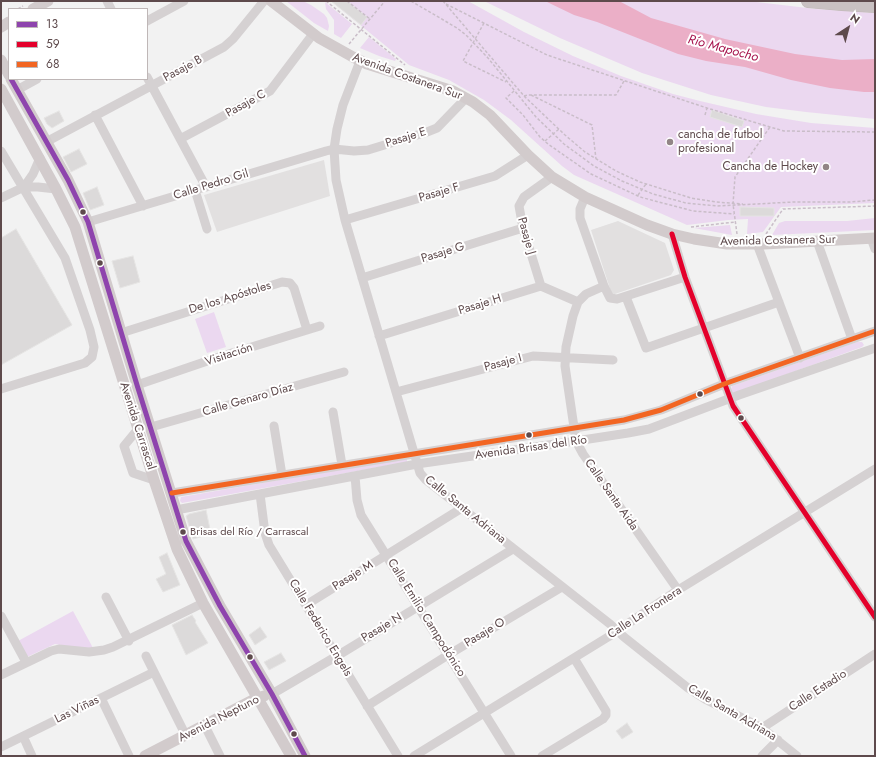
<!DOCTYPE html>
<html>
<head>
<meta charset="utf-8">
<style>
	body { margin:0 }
	#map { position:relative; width:876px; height:757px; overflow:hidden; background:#f2f2f2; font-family:Jost,sans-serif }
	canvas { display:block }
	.frame { position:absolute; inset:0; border:2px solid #5e4a4c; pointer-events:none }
	.legend { position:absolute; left:8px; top:8px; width:140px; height:72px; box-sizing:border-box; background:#fff; border:1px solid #bfb7b7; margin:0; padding:5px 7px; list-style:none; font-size:12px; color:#5e4a4c }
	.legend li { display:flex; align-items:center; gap:8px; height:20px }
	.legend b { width:20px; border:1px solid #bfb7b7 }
	.north { position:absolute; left:828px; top:8px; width:40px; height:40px; -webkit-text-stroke:3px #fff; paint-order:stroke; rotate:36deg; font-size:11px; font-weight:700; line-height:16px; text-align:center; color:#5e4a4c }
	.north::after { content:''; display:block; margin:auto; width:14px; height:18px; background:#5e4a4c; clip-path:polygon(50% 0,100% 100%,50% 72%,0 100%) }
</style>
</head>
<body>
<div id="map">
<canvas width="876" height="757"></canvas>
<div class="frame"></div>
<ul class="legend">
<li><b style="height:5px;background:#8e44ad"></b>13</li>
<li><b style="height:5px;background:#e4002b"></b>59</li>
<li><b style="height:5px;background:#f26522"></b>68</li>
</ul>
<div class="north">N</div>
</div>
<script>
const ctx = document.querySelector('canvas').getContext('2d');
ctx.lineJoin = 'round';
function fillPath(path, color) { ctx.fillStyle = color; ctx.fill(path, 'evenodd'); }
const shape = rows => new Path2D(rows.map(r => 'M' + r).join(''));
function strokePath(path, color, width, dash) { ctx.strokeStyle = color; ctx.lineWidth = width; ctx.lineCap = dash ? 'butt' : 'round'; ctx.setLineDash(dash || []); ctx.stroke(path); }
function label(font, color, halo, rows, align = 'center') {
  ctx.font = font + ' Jost,sans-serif'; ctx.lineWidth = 4; ctx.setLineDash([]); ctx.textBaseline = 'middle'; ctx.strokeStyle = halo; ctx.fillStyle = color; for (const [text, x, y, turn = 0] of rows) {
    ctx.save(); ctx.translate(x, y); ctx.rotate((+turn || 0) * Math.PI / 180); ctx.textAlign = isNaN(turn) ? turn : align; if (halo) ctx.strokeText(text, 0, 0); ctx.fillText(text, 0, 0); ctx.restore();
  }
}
fillPath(shape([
	[324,160,330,196,217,232,204,195],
	[618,221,665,243,674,270,671,275,612,295,591,230]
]), '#e2e0e0');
fillPath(shape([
	[286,1,303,1,311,5,324,14,327,18,329,26,328,31,314,23],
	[331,1,468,1,524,32,573,56,621,76,673,94,700,101,756,114,811,123,875,128,875,203,781,207,763,232,747,234,748,219,728,220,687,225,574,175,562,166,511,120,484,100,449,80,409,65],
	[484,1,748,1,816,9,875,13,875,119,806,112,766,107,711,95,642,73,560,38],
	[325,2,352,24,341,38,334,34,334,20,326,9],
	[369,37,396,59,395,61,379,56,360,48],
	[875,218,875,230,772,235,779,223,785,221,847,221],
	[730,225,732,235,694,228],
	[214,312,226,347,207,353,195,319],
	[857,342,862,342,864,345,862,347,735,393,732,392,731,389,732,386],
	[407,458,407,462,182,503,180,501,181,497],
	[73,611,93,648,85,649,55,644,27,657,18,641]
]), '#ebd8f0');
fillPath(shape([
	[545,1,619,1,651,18,725,39,795,54,842,60,875,59,875,92,864,92,830,88,791,80,745,67,706,61,678,54,597,22,574,15]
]), '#ebafc7');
const building = shape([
	[331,1,347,1,367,17,361,25,331,1],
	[712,110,744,121,742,127,710,117,712,110],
	[59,111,64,121,52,128,47,124,44,118,59,111],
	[79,149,87,164,71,172,63,157,79,149],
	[97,187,104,205,90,210,83,193,97,187],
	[740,207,774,208,774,216,740,216,740,207],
	[16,229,72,325,1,365,1,238,16,229],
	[133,256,140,282,120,288,112,261,133,256],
	[206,510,211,534,193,539,186,516,189,514,206,510],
	[167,553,180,585,163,592,156,579,166,574,159,557,167,553],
	[192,615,196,621,195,622,208,643,186,655,172,625,192,615],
	[260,627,267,637,255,645,249,635,260,627],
	[281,653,286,661,269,670,264,662,281,653],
	[627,723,633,732,622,739,616,731,627,723]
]);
fillPath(building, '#dcdada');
strokePath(building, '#e5e4e3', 1);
const highway = shape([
	[808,1,842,4,875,6]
]);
strokePath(highway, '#c1b7b8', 14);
strokePath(shape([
	[326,1,405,65],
	[347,1,370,19],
	[411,1,457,28,466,35,488,58,536,117,564,144,594,166,622,181,653,194,686,203,717,206,794,202,850,202,875,200],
	[443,1,524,96,565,135,585,152,616,171,640,182,691,198,716,202,743,204],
	[446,4,547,55,707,108,770,127,784,131,875,132],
	[18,9,23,6],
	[484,23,463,61,506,82],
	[349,44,385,1],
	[514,91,506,98,523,115,540,137,548,144,591,174,640,197,693,211,734,214],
	[531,95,592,125,596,159],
	[524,96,528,95,616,95,624,81],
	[705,115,707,108],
	[545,141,559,129],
	[638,195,646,184],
	[691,227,735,222],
	[737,234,733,204,735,177,770,127],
	[766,234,783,209,875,206]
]), '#c9bdc8', 1.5, [3, 2]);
strokePath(shape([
	[107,1,111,9],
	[147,21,184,1],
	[360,61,343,105,337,129,334,149,336,180,345,220,420,473,426,480,610,624,624,637,688,688,705,699,762,728,797,756],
	[147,77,206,187],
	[17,90,37,79],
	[95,115,143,206],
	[180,139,270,91,313,34],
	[46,142,224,47,233,39,264,1],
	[1,151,65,258,90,330,94,347,92,357,85,363,1,389],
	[24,187,33,174,40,158],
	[195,190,207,229],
	[585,197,580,209,580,218,604,286,610,298,617,299,685,277],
	[1,198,24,187,38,187,56,189],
	[345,220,495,176,528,155],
	[88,222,326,151,334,149,354,151,368,150,427,132,437,128,466,98],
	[672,234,685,277,733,406,875,617],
	[871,238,875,249],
	[817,241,852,339],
	[757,244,800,358],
	[362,278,523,228],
	[541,286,523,228,519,206,524,197,552,177],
	[604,286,586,294,578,302,573,316,566,347,565,366,576,441,583,454,678,590],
	[626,297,646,348,779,302],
	[121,333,282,282,290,283,294,288,307,330],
	[379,336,541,286,578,302],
	[137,385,219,357,320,326],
	[396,392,533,356,613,360],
	[333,412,342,465],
	[274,426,282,475],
	[151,427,344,372],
	[138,429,124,446,133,473,154,480],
	[355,476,357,500,361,515,511,756],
	[172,493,624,420,661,410,724,384,875,331],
	[260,494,265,533,269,545,398,756],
	[176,510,417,464,576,441,628,433,649,429,739,395,875,348],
	[106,597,129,641],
	[306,605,462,508],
	[1,616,26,662],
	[146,656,186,736],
	[1,675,51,651,59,649,89,652,104,650,113,647,203,603],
	[272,694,337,656,513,549],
	[101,698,129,756],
	[367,706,448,655,562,587],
	[205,726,220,756],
	[762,728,875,654],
	[23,736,32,756],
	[1,747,154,672],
	[414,756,608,637,678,590,875,469],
	[542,756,603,719,606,715,606,711,574,658],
	[762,756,778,740]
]), '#d5d1d2', 9);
strokePath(shape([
	[271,1,319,38,353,57,367,64,453,91,473,102,490,115,528,155,552,177,585,197,647,225,672,234,694,239,727,244,764,244,875,238],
	[33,9,48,1],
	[1,27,9,22],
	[1,60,9,75],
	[11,79,68,180,88,222,137,385,186,541,220,606,272,694,305,756],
	[1,89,56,189,75,227,154,480,177,549,203,603,291,756],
	[145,756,257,698,264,696]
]), '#d2cbcc', 11);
strokePath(highway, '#c9c1c2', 13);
strokePath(shape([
	[11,79,68,180,88,222,137,385,186,541,220,606,272,694,305,756]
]), '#8e44ad', 5);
strokePath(shape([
	[672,234,685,277,733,406,875,617]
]), '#e4002b', 5);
strokePath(shape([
	[172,493,624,420,661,410,724,384,875,331]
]), '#f26522', 5);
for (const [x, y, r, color] of [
	[670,142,4,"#928586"],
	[826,167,4,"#928586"],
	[83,212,3.5,"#5e4a4c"],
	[100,263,3.5,"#5e4a4c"],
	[700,394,3.5,"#5e4a4c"],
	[741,418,3.5,"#5e4a4c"],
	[529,435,3.5,"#5e4a4c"],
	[183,532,3.5,"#5e4a4c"],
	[250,657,3.5,"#5e4a4c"],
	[294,734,3.5,"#5e4a4c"]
]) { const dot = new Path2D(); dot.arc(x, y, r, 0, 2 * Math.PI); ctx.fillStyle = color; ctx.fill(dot); strokePath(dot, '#fff', 1.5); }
label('11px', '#5e4a4c', '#fff', [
	["Brisas del Río / Carrascal",190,532]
], 'left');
label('12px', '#5e4a4c', '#fff', [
	["Pasaje B",183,69,-28],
	["Avenida Costanera Sur",407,77,20],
	["Pasaje C",246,104,-29],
	["Pasaje E",406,138,-17],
	["Calle Pedro Gil",211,185,-17],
	["Pasaje F",439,193,-16],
	["Pasaje J",526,236,74],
	["Avenida Costanera Sur",778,241,-1],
	["Pasaje G",443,253,-17],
	["De los Apóstoles",230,298,-17],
	["Pasaje H",480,305,-17],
	["Visitación",229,355,-18],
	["Pasaje I",503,363,-15],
	["Calle Genaro Díaz",248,400,-16],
	["Avenida Carrascal",137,426,72],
	["Avenida Brisas del Río",531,448,-8],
	["Calle Santa Aida",611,495,55],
	["Calle Santa Adriana",465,510,39],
	["Pasaje M",353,576,-32],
	["Calle La Frontera",645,613,-33],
	["Calle Emilio Campodónico",426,618,58],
	["Calle Federico Engels",320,628,59],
	["Pasaje N",382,628,-31],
	["Pasaje O",485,633,-31],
	["Calle Estadio",818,691,-33],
	["Las Viñas",77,710,-26],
	["Calle Santa Adriana",732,713,30],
	["Avenida Neptuno",219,719,-27]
]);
label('12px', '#5e4a4c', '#fff', [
	["cancha de futbol",678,135],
	["profesional",678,149],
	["Cancha de Hockey",818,167,"right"]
], 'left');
label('italic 13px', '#a6144d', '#fff', [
	["Río Mapocho",723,49,15]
]);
</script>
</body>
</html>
